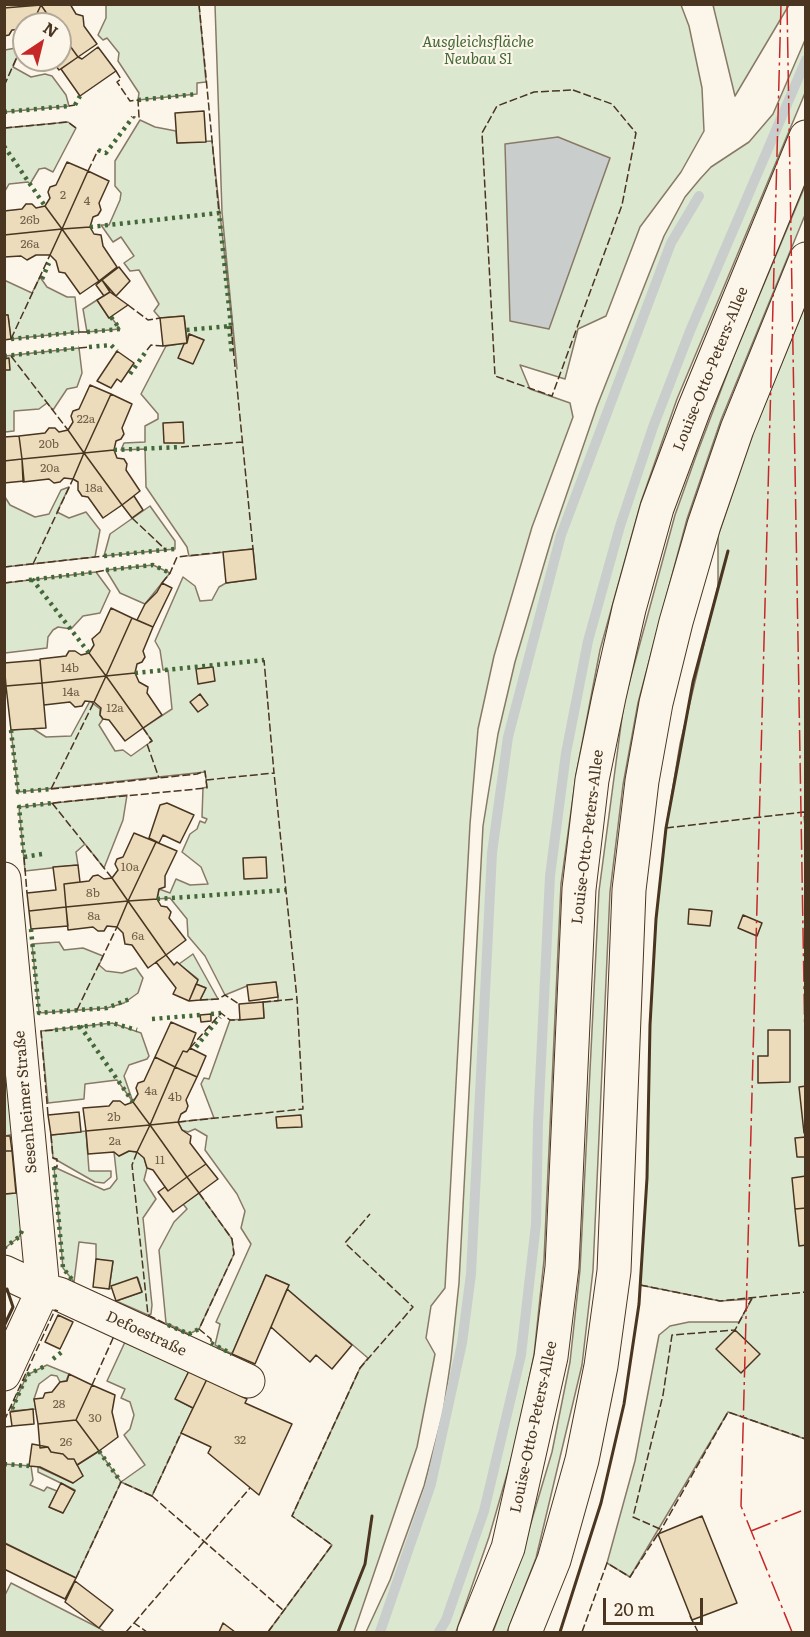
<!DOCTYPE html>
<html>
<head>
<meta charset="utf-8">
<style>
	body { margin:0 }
	#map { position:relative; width:810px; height:1637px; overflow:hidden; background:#fbf6e9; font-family:Literata,serif }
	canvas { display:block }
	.frame { position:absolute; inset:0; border:6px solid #4a3520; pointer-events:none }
	.north { position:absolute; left:12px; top:12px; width:60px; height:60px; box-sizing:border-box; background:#fbf6e9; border:2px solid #b4a999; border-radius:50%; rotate:35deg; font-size:16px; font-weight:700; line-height:24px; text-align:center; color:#4a3520 }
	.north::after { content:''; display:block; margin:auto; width:21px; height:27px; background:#c62828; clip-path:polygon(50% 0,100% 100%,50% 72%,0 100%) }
	.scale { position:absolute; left:603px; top:1598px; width:100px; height:27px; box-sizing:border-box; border:3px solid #4a3520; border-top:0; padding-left:8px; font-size:18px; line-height:21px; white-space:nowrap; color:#4a3520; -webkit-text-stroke:4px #fbf6e9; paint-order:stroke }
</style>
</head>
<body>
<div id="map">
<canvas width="810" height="1637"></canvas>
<div class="frame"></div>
<div class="north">N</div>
<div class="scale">20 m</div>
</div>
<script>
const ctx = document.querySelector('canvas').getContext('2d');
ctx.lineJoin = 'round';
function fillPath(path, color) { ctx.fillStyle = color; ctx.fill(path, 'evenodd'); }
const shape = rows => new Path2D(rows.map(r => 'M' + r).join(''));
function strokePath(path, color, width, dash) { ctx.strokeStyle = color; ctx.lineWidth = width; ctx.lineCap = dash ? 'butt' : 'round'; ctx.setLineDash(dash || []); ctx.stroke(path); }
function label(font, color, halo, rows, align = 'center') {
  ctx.font = font + ' Literata,serif'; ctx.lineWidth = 4.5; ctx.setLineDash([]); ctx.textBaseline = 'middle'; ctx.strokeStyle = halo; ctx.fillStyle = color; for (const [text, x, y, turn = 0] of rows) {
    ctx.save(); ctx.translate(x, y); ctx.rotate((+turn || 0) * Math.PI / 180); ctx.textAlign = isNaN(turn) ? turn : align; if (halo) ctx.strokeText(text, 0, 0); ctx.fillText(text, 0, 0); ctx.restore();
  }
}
const green = shape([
	[106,5,199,5,206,82,197,83,197,94,138,100,139,93,118,61,119,53,107,38,103,40,98,35,106,18,106,5],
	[215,5,681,5,689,26,702,88,704,131,681,172,640,227,606,316,578,329,565,379,520,365,530,389,570,403,573,417,532,527,494,656,478,729,470,824,445,1288,431,1306,426,1338,435,1354,417,1447,354,1632,268,1632,332,1545,292,1516,360,1368,368,1358,287,1289,289,1285,266,1275,232,1354,215,1345,220,1324,216,1322,251,1244,241,1228,245,1211,237,1194,205,1150,207,1136,195,1129,188,1132,182,1130,178,1122,214,1118,201,1084,204,1078,209,1079,230,1020,264,1018,263,1002,278,1001,278,997,276,982,247,986,225,995,205,956,188,936,187,919,170,898,157,899,159,889,170,893,176,879,190,885,208,884,201,867,182,852,190,834,197,829,200,821,205,823,207,819,202,817,203,788,207,787,205,772,18,792,11,730,32,728,46,737,71,736,90,701,100,709,100,715,103,719,99,725,115,751,123,750,131,756,152,741,143,728,172,709,168,670,163,670,160,650,155,641,183,577,195,586,200,601,212,600,219,587,226,583,256,579,253,549,189,556,187,547,146,487,145,449,121,450,124,443,145,442,145,426,158,419,158,414,141,394,166,346,204,340,189,334,187,338,184,316,160,318,154,311,159,304,139,270,130,271,124,263,134,256,121,237,113,242,101,225,109,225,120,200,121,193,115,186,115,161,140,120,155,127,176,131,177,143,212,141,237,369,222,212,215,5],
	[713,5,789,5,735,96,713,5],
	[805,40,805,93,677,399,641,502,600,650,576,775,561,884,544,1260,534,1355,516,1443,489,1537,456,1632,366,1632,390,1580,424,1486,443,1413,451,1359,459,1283,483,826,498,734,515,662,553,534,597,406,664,236,685,197,700,179,711,167,749,142,773,114,805,40],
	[21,47,13,67,31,77,45,74,52,76,66,95,69,106,5,112,5,50,21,47],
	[68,122,76,128,53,172,45,168,39,169,30,184,28,182,9,184,5,191,5,128,68,122],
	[805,186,805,215,721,420,687,519,638,703,623,785,610,892,593,1270,582,1365,536,1558,507,1632,493,1632,522,1553,552,1452,570,1362,580,1270,599,891,624,702,675,515,696,456,735,353,805,186],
	[40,277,47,287,67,297,75,297,79,332,11,339,8,315,5,315,4,280,32,293,40,277],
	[97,300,109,318,111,317,120,329,87,332,83,309,97,300],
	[805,306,805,1439,728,1412,630,1577,607,1563,635,1461,659,1335,670,1326,689,1322,739,1322,752,1299,720,1301,640,1285,647,1178,650,1025,656,919,666,828,680,744,718,586,718,536,751,438,805,306],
	[79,348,82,373,77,387,67,389,53,410,47,403,39,409,14,411,14,431,5,432,5,356,79,348],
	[69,487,57,512,69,518,86,512,100,530,95,557,5,567,5,497,10,505,35,517,49,514,61,490,69,487],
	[150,506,175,541,175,549,104,556,110,534,150,506],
	[153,565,170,573,145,604,120,593,106,570,153,565],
	[96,572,110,591,100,613,83,616,71,629,58,627,53,630,48,637,47,648,5,653,5,583,96,572],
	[127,795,123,820,104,868,85,844,76,852,78,865,25,871,19,807,127,795],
	[59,942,64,950,83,948,103,956,99,965,106,971,122,973,136,968,143,978,138,993,124,1003,107,1008,39,1013,32,944,59,942],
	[193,954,218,999,200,1000,206,988,196,984,198,979,179,964,193,954],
	[112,1023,141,1033,149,1056,147,1059,129,1065,124,1076,133,1102,117,1080,85,1084,84,1099,48,1103,41,1031,112,1023],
	[5,1077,14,1081,19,1133,5,1136,5,1077],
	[86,1131,89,1171,111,1171,111,1177,104,1183,95,1182,53,1158,51,1135,86,1131],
	[129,1151,137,1152,144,1157,147,1168,144,1180,156,1199,143,1218,152,1305,151,1314,148,1315,116,1301,142,1292,138,1278,109,1289,113,1262,96,1259,96,1244,79,1242,74,1282,63,1268,54,1167,104,1190,110,1188,117,1179,114,1152,119,1156,129,1151],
	[16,1193,22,1196,22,1229,19,1237,5,1248,5,1194,16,1193],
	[199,1193,232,1239,234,1254,199,1329,189,1334,166,1323,159,1250,174,1222,187,1209,183,1204,199,1193],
	[125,1342,189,1371,176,1399,193,1408,152,1496,121,1482,76,1578,5,1543,4,1464,31,1466,33,1480,30,1485,44,1491,47,1487,57,1491,49,1507,63,1513,75,1490,38,1472,38,1467,73,1483,83,1476,77,1465,99,1451,121,1482,145,1465,124,1435,130,1429,134,1415,130,1402,121,1398,125,1389,107,1381,125,1342],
	[47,1365,69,1374,66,1381,60,1382,57,1376,51,1375,39,1384,34,1399,36,1409,11,1411,27,1375,47,1365],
	[11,1583,99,1628,105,1632,5,1632,5,1595,11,1583]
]);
fillPath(green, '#dce7d0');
strokePath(green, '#887966', 1.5);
const water = shape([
	[558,137,610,158,549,329,510,321,505,144,558,137]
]);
fillPath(water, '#c9cecd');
strokePath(water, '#887966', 1.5);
strokePath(shape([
	[380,1632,431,1484,462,1343,471,1274,492,853,508,737,561,535,671,243,699,196],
	[439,1632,446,1620,484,1511,521,1355,536,1224,538,1123,550,876,566,753,588,641,620,526,653,427,690,331,806,60]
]), '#c9cecd', 10);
const building = shape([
	[4,4,41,4,41,5,4,8,4,4],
	[70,4,76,14,83,16,84,26,97,44,78,57,60,32,60,24,54,24,41,5,70,4],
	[41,5,54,24,32,24,41,5],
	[41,5,32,24,24,24,24,29,12,30,9,35,4,36,4,8,41,5],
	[60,32,78,57,59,70,51,60,60,60,60,32],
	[98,47,116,71,80,96,61,69,78,57,82,59,98,47],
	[204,111,206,142,177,143,175,113,204,111],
	[67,162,88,171,62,229,45,206,50,198,48,192,50,187,56,185,67,162],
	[88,171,109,181,99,203,101,210,98,215,93,217,90,227,62,229,88,171],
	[26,204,32,204,36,208,45,206,62,229,4,235,4,211,22,209,26,204],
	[90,227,94,234,101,235,103,246,117,267,99,281,62,229,90,227],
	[62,229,99,281,80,294,65,273,59,272,56,261,50,255,62,229],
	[62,229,50,255,36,255,27,260,21,256,4,257,4,235,62,229],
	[119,267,130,281,116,296,102,280,119,267],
	[102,280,110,292,104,296,96,285,102,280],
	[110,292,128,305,109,318,97,300,110,292],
	[4,315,8,315,11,339,4,340,4,315],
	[184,316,187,343,163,346,160,318,184,316],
	[189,334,204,340,193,364,178,358,184,344,187,343,189,334],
	[117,351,134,363,121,382,117,379,111,388,97,381,117,351],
	[9,358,10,370,4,370,4,359,9,358],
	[90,385,111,394,84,453,68,430,73,422,71,416,73,411,79,409,90,385],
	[111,394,132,404,122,428,124,434,121,439,116,441,114,450,84,453,111,394],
	[183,422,184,443,164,443,163,423,183,422],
	[49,428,55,428,59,432,68,430,84,453,22,459,19,436,45,433,49,428],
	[19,436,22,459,4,461,4,437,19,436],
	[114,450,117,458,124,459,127,464,126,470,140,491,122,505,84,453,114,450],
	[84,453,122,505,103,518,88,497,82,496,78,490,78,482,73,479,84,453],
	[84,453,73,479,64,478,60,482,54,483,49,479,23,482,22,459,84,453],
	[22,459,24,481,4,483,4,461,22,459],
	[134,496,143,510,132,518,122,505,134,496],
	[253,549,256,579,226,583,223,552,253,549],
	[162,583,172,588,153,627,137,620,145,604,157,592,162,583],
	[111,608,132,618,106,676,89,653,94,645,92,639,100,632,111,608],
	[132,618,153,627,143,651,145,657,142,662,137,664,135,673,106,676,132,618],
	[69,651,75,651,81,655,89,653,106,676,42,683,40,659,66,656,69,651],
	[40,660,42,683,6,686,4,663,40,660],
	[213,667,215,681,198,684,196,669,213,667],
	[135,673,139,682,148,687,147,693,162,715,143,728,106,676,135,673],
	[106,676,143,728,125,741,109,720,103,719,100,715,101,708,94,702,106,676],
	[106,676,94,702,85,701,82,706,75,707,70,702,44,705,42,683,106,676],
	[42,683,46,728,11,730,6,686,42,683],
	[200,694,208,705,198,712,190,702,200,694],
	[167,803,194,815,180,843,163,835,159,843,149,838,160,805,167,803],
	[134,833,156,842,128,901,112,878,118,870,115,864,117,859,123,857,134,833],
	[156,842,177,851,165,876,165,887,159,889,157,899,128,901,156,842],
	[266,857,267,878,244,879,243,858,266,857],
	[78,865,80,882,64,884,66,907,29,911,27,893,56,890,53,867,78,865],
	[98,875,104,879,112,878,128,901,66,907,64,884,89,881,93,876,98,875],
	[157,899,161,906,167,907,171,912,169,918,186,940,166,955,128,901,157,899],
	[128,901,166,955,148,968,132,945,125,944,123,933,117,927,128,901],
	[128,901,117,927,107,926,104,931,98,931,93,927,68,930,66,907,128,901],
	[66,907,68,926,31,929,29,911,66,907],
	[689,909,712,911,710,926,688,924,689,909],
	[743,915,762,923,757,936,738,928,743,915],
	[166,955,174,965,177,962,198,980,189,1001,173,994,176,988,156,962,166,955],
	[276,982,278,997,249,1001,247,985,276,982],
	[196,984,206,988,200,1000,189,1001,196,984],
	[263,1002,264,1018,240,1020,239,1004,263,1002],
	[211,1014,211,1021,201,1022,200,1015,211,1014],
	[171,1022,196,1033,190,1048,187,1052,183,1051,175,1067,155,1057,171,1022],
	[768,1030,790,1030,790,1082,758,1083,758,1056,768,1056,768,1030],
	[190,1048,206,1056,197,1077,175,1067,183,1051,187,1052,190,1048],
	[155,1057,175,1067,150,1125,133,1102,138,1094,136,1088,138,1083,144,1081,155,1057],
	[175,1067,197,1077,186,1100,188,1106,186,1111,181,1114,178,1122,150,1125,175,1067],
	[806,1086,806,1133,804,1133,799,1087,806,1086],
	[113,1101,120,1101,125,1105,133,1102,150,1125,86,1131,83,1108,109,1106,113,1101],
	[79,1112,81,1132,51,1135,48,1115,79,1112],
	[301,1115,302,1127,277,1128,276,1117,301,1115],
	[178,1122,182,1130,191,1136,190,1143,206,1164,187,1177,150,1125,178,1122],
	[150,1125,187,1177,168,1191,153,1170,147,1168,144,1158,137,1152,150,1125],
	[150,1125,137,1152,129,1151,119,1156,114,1152,88,1154,86,1131,150,1125],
	[4,1136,10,1136,12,1151,4,1151,4,1136],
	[806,1137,806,1157,797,1157,795,1138,806,1137],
	[4,1151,12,1151,16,1193,4,1194,4,1151],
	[206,1164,218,1179,199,1193,187,1177,206,1164],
	[806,1176,806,1208,795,1209,792,1178,806,1176],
	[187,1177,199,1193,173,1212,158,1192,165,1187,168,1191,187,1177],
	[806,1208,806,1245,799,1246,795,1209,806,1208],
	[96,1259,113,1261,109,1289,93,1287,96,1259],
	[266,1275,289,1285,255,1364,232,1354,266,1275],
	[137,1277,142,1292,116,1301,111,1286,137,1277],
	[287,1289,352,1345,332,1369,316,1355,310,1362,271,1327,287,1289],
	[58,1315,73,1322,60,1349,45,1342,58,1315],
	[735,1330,760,1354,741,1373,716,1349,735,1330],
	[189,1371,207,1379,193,1408,175,1399,189,1371],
	[69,1374,92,1385,76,1420,38,1424,34,1399,43,1398,45,1393,52,1392,60,1382,67,1381,69,1374],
	[207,1379,247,1399,245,1403,292,1424,259,1495,208,1453,211,1447,181,1433,207,1379],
	[92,1385,115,1395,112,1412,118,1437,99,1451,76,1420,92,1385],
	[33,1409,34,1424,12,1426,10,1412,33,1409],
	[76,1420,99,1451,77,1465,74,1459,68,1459,63,1454,51,1452,48,1447,40,1448,38,1424,76,1420],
	[32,1444,48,1447,51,1452,63,1454,68,1459,74,1459,83,1476,73,1483,40,1467,29,1466,32,1444],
	[61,1483,75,1491,63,1513,49,1507,61,1483],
	[702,1516,737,1603,692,1620,658,1534,702,1516],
	[4,1543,76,1578,65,1599,4,1569,4,1543],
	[75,1581,113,1610,99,1628,65,1602,75,1581],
	[223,1623,235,1632,219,1632,223,1623]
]);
fillPath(building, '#ecdcbc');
strokePath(building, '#4a3520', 1.5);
const minor = shape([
	[4,879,43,1290,4,1374],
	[4,1272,43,1290,59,1294,248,1381]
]);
const major = shape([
	[474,1632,508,1548,551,1357,562,1267,579,889,592,780,609,697,629,609,657,508,694,409,806,137],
	[525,1632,554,1560,582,1460,601,1366,614,1271,629,890,642,781,656,703,676,622,704,525,737,429,806,259]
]);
strokePath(minor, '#4a3520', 35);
strokePath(major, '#4a3520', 35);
strokePath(minor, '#fbf6e9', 33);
strokePath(major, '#fbf6e9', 33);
strokePath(shape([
	[138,100,197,94],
	[75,105,80,96],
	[4,112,69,106],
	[4,146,45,206],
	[98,150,106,153,133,117],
	[90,227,219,213,231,326,186,330],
	[42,279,49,263],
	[229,326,232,355],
	[87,332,120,329,111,317],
	[11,339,79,332],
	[89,347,111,345,117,351],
	[4,356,79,348],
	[130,374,147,350],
	[114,450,181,447],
	[104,556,175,549],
	[106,570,153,565,170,573],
	[32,579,89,653],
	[29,580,96,572],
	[135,673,264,660],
	[11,730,18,792,51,789],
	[42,854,24,857,19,807,52,803],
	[157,899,286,890],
	[31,929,39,1013,107,1008,132,998],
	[211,1014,221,1013],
	[152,1019,200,1015],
	[80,1026,133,1102],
	[55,1030,112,1023,137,1030],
	[196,1047,220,1017],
	[54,1167,63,1268,74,1282],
	[4,1248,19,1237,23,1229],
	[168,1325,189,1334,199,1329],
	[211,1343,232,1354],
	[53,1359,63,1351],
	[12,1409,27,1375,47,1365],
	[99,1451,121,1482],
	[4,1464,29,1466]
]), '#436837', 4.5, [3, 4.5]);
strokePath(shape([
	[199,4,219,213],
	[116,71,121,79,117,82,130,101,138,100,139,117,133,117],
	[4,86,24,41],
	[573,90,612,104,636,133,622,205,552,396,495,376,482,133,497,106,534,92,573,90],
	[69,106,75,105],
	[4,128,68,122,76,128],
	[88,171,98,150],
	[128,305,148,320,160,318],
	[231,326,253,549],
	[79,332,87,332],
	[11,339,50,255],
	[79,348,89,347],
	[147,350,151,345,163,346],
	[11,356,68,430],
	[181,447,243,442],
	[132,518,166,550],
	[33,564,73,479],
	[4,567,104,556],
	[96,572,106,570],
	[4,583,29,580],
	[162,583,170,573,177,557,223,552],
	[143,728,152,741,147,744,159,778],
	[206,780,274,773,264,660],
	[51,789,197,774,205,771,207,788,52,803],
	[51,789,94,702],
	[52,803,112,878],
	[666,828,804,812,806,844],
	[24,857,27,893],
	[200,1000,218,999,225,995,239,1004],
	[263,1002,297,999],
	[77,1010,117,927],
	[190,1048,221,1013,230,1020,240,1020],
	[48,1115,41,1031,55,1030],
	[178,1122,303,1109,297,999,274,773],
	[51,1135,53,1158,57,1159,57,1167,54,1167],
	[137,1152,132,1165,148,1315,168,1325],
	[199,1193,232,1239,234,1254,199,1329,211,1339,211,1343],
	[640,1285,720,1301,806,1292],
	[92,1385,114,1336],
	[4,1421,55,1310,58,1311],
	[4,1427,14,1426],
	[152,1496,284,1611],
	[660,1529,633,1517,663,1395,672,1335,735,1330,752,1298],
	[658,1535,728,1412,806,1439],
	[76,1578,121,1482,152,1496,181,1433],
	[690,1616,698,1632],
	[134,1623,250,1488],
	[126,1632,134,1623,147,1632],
	[268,1632,332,1545,292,1516,360,1368,413,1307,345,1243,370,1214],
	[582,1632,607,1563,630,1577,658,1534]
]), '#4a3520', 1.5, [8, 3]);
strokePath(shape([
	[4,1326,13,1307,7,1289],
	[338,1632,365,1564,372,1516],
	[560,1632,601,1503,624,1404,639,1304,647,1178,650,1025,656,919,666,828,693,682,728,551]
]), '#4a3520', 3);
strokePath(shape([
	[781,4,741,1506,792,1632],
	[787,4,806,1103],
	[751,1531,806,1509]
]), '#c62828', 1.5, [21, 4.5, 3, 4.5]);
label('12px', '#725f47', null, [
	["2",63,195],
	["4",87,201],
	["26b",30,220],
	["26a",30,244],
	["22a",86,419],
	["20b",49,444],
	["20a",50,468],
	["18a",94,488],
	["14b",70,668],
	["14a",71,692],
	["12a",115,708],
	["10a",130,867],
	["8b",93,893],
	["8a",94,916],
	["6a",138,936],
	["4a",151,1091],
	["4b",175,1097],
	["2b",114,1117],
	["2a",115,1141],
	["11",160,1160],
	["28",59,1404],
	["30",95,1418],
	["32",240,1440],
	["26",66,1442]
]);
label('italic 15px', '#436837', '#fbf6e9', [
	["Ausgleichsfläche",478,43],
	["Neubau S1",478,60]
]);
label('15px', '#4a3520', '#fbf6e9', [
	["Louise-Otto-Peters-Allee",711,369,-68],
	["Louise-Otto-Peters-Allee",588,837,-83],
	["Sesenheimer Straße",26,1102,-95],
	["Defoestraße",146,1334,25],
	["Louise-Otto-Peters-Allee",534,1427,-78]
]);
</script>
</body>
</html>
